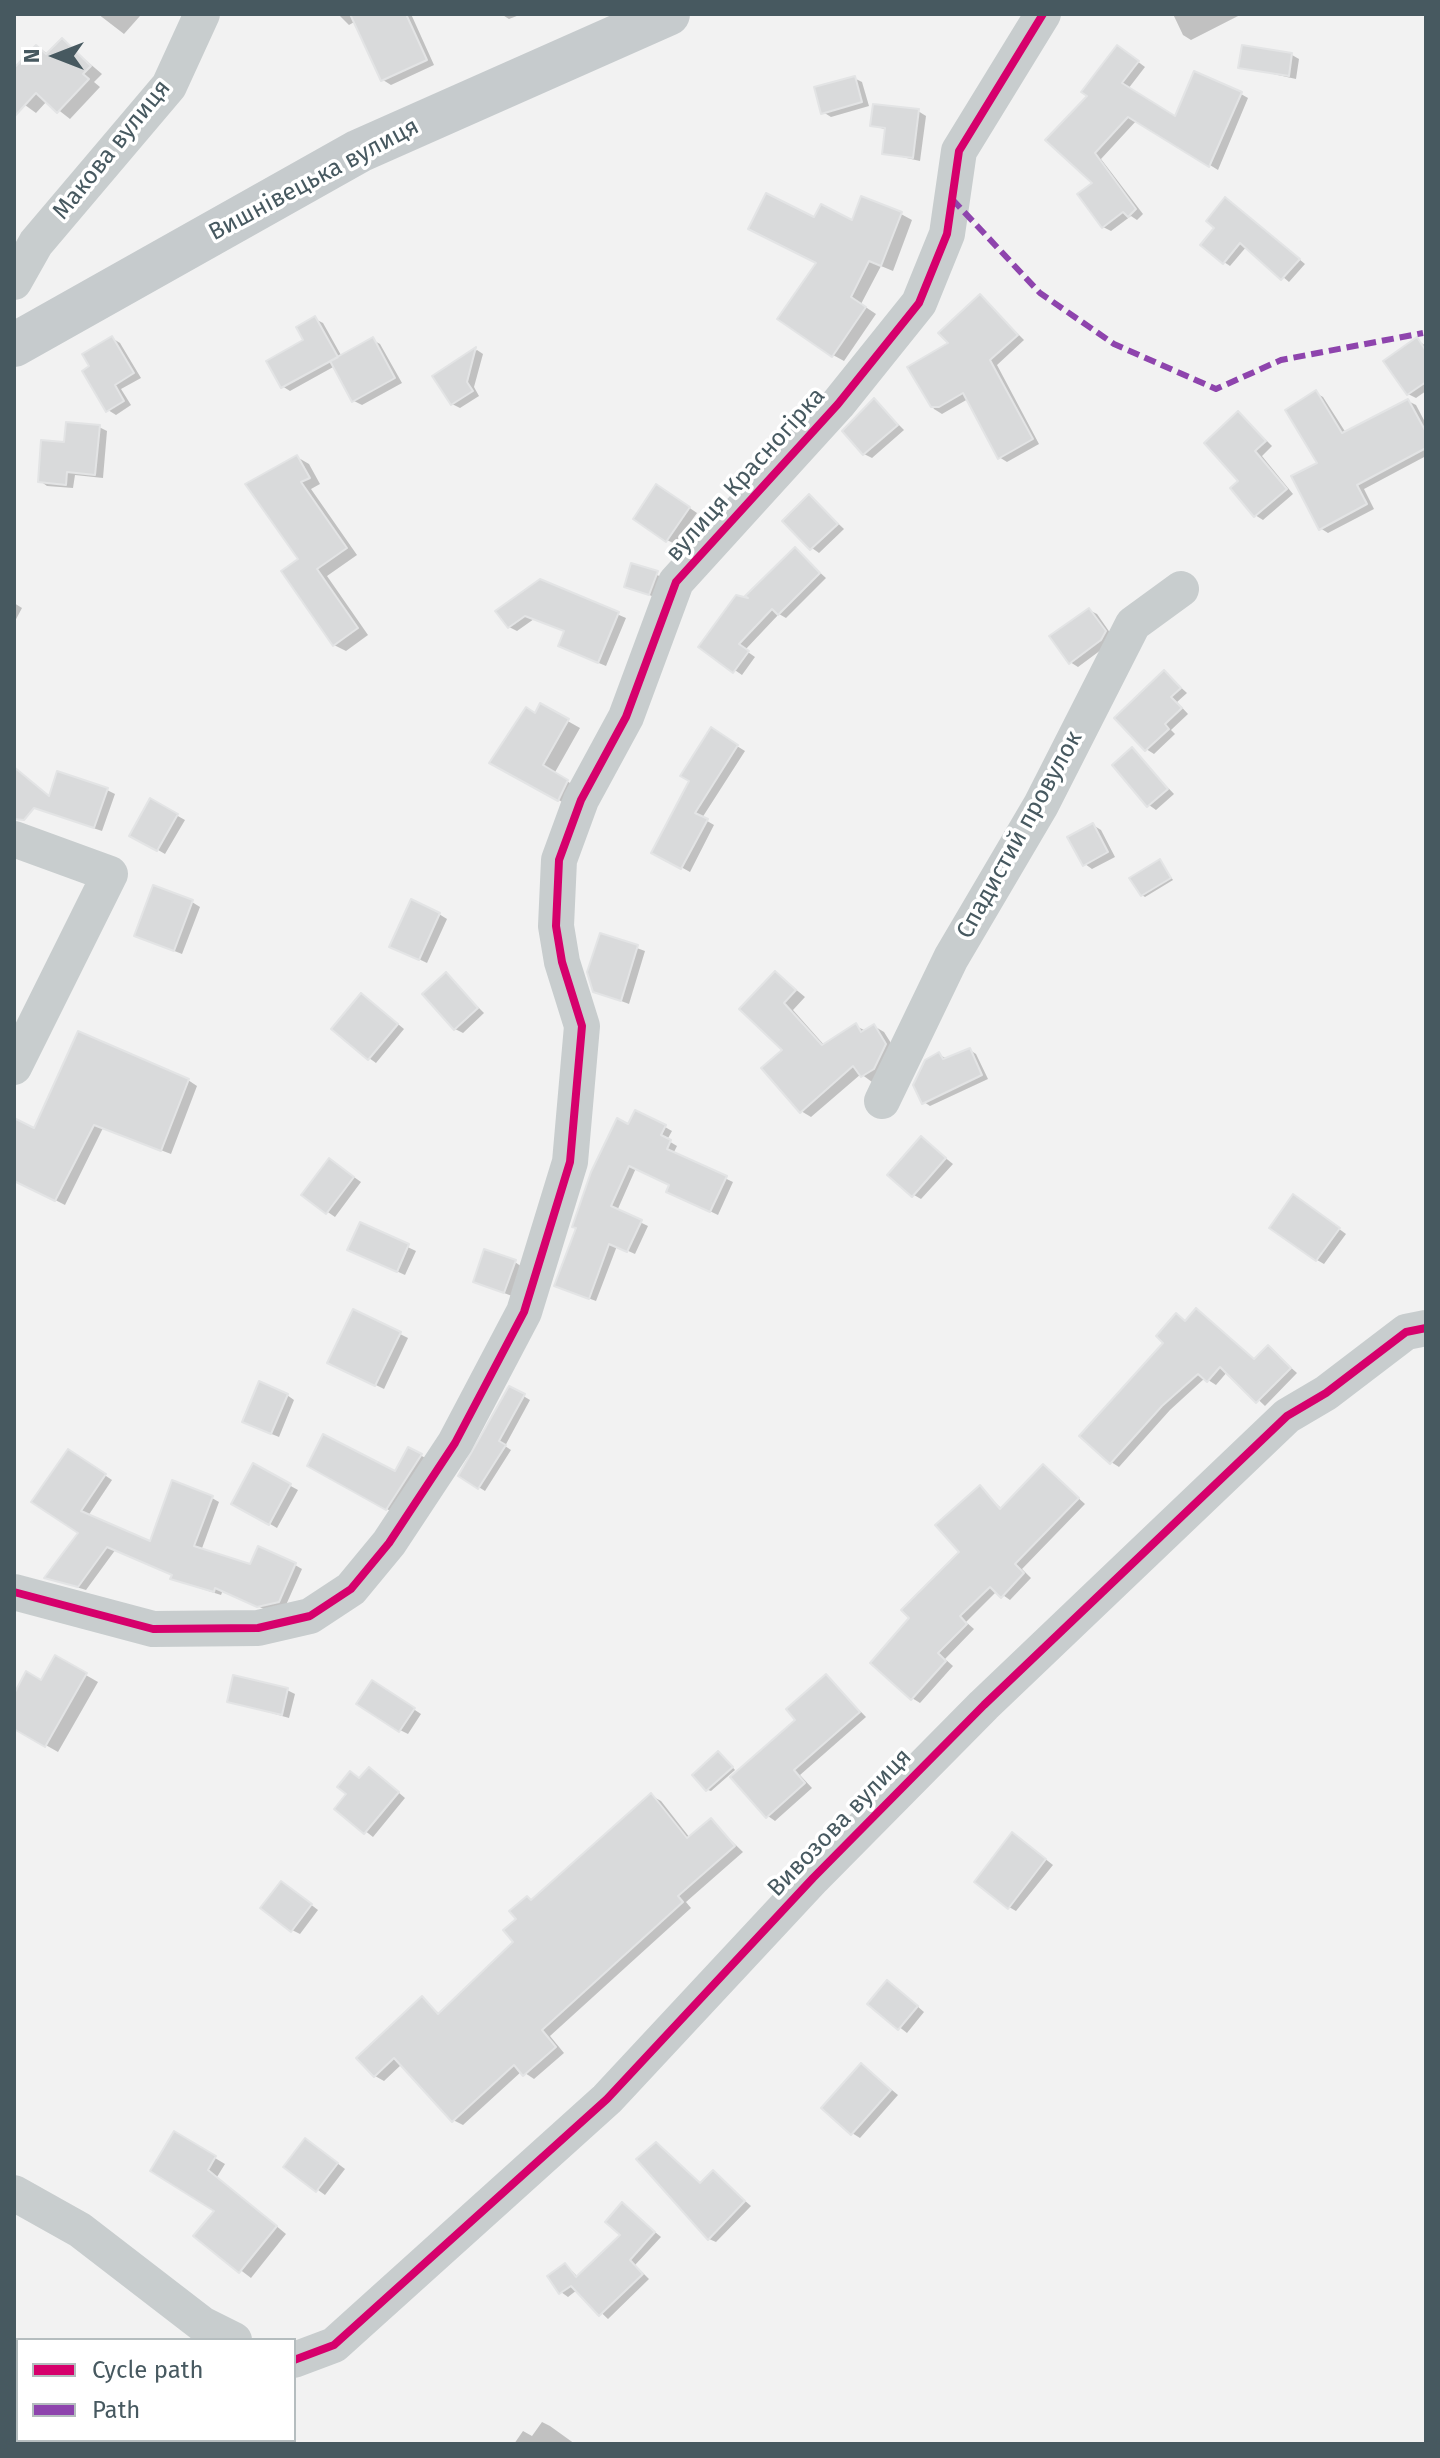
<!DOCTYPE html>
<html>
<head>
<meta charset="utf-8">
<style>
	body { margin:0 }
	#map { position:relative; width:1440px; height:2458px; overflow:hidden; background:#f2f2f2; font-family:"Fira Sans",sans-serif }
	canvas { display:block }
	.frame { position:absolute; inset:0; border:16px solid #475960; pointer-events:none }
	.legend { position:absolute; left:16px; top:2338px; width:280px; height:104px; box-sizing:border-box; background:#fff; border:2px solid #b5bdbf; margin:0; padding:10px 14px; list-style:none; font-size:24px; color:#475960 }
	.legend li { display:flex; align-items:center; gap:16px; height:40px }
	.legend b { width:40px; border:2px solid #b5bdbf }
	.north { position:absolute; left:16px; top:16px; width:80px; height:80px; -webkit-text-stroke:6px #fff; paint-order:stroke; rotate:270deg; font-size:22px; font-weight:700; line-height:32px; text-align:center; color:#475960 }
	.north::after { content:''; display:block; margin:auto; width:28px; height:36px; background:#475960; clip-path:polygon(50% 0,100% 100%,50% 72%,0 100%) }
</style>
</head>
<body>
<div id="map">
<canvas width="1440" height="2458"></canvas>
<div class="frame"></div>
<ul class="legend">
<li><b style="height:10px;background:#d6006c"></b>Cycle path</li>
<li><b style="height:10px;background:#8e44ad"></b>Path</li>
</ul>
<div class="north">N</div>
</div>
<script>
const ctx = document.querySelector('canvas').getContext('2d');
ctx.lineJoin = 'round';
function fillPath(path, color) { ctx.fillStyle = color; ctx.fill(path, 'evenodd'); }
const shape = rows => new Path2D(rows.map(r => 'M' + r).join(''));
function strokePath(path, color, width, dash) { ctx.strokeStyle = color; ctx.lineWidth = width; ctx.lineCap = dash ? 'butt' : 'round'; ctx.setLineDash(dash || []); ctx.stroke(path); }
function label(font, color, halo, rows, align = 'center') {
  ctx.font = font + ' "Fira Sans",sans-serif'; ctx.lineWidth = 7; ctx.setLineDash([]); ctx.textBaseline = 'middle'; ctx.strokeStyle = halo; ctx.fillStyle = color; for (const [text, x, y, turn = 0] of rows) {
    ctx.save(); ctx.translate(x, y); ctx.rotate((+turn || 0) * Math.PI / 180); ctx.textAlign = isNaN(turn) ? turn : align; if (halo) ctx.strokeText(text, 0, 0); ctx.fillText(text, 0, 0); ctx.restore();
  }
}
fillPath(shape([
	[98,14,138,14,140,16,124,34],
	[338,14,411,14,434,65,391,85,383,80,356,21,349,25],
	[501,14,522,14,509,19],
	[1173,14,1242,14,1191,40,1183,35],
	[62,40,102,74,94,82,100,87,70,119,47,101,36,113,14,97,14,70,36,47,49,54],
	[1125,52,1145,67,1128,89,1176,118,1241,94,1248,98,1218,170,1137,120,1101,159,1143,214,1137,220,1131,216,1111,231,1103,227,1095,184,1090,96],
	[1292,55,1299,59,1296,79,1241,67],
	[854,78,862,82,869,106,831,117,823,112],
	[918,111,926,116,920,161,884,153,886,130,873,125],
	[1232,203,1305,264,1289,282,1247,246,1230,266,1224,262],
	[901,214,912,220,893,271,881,266,861,304,876,314,844,361,833,355,818,263,853,223],
	[980,296,1024,340,997,365,1039,444,1007,462,999,457,968,399,942,414,934,409,910,368,951,343],
	[315,319,323,323,342,357,373,340,380,344,402,383,362,405,354,401,335,366,290,391,282,386],
	[112,338,120,343,141,378,121,389,131,405,116,415,108,410,92,367],
	[1417,340,1426,346,1426,391,1416,398,1408,394],
	[477,350,483,354,474,387,479,396,460,408,452,404,435,376],
	[1316,393,1323,397,1346,433,1408,401,1416,405,1426,424,1426,456,1364,489,1374,509,1328,533,1320,528],
	[874,400,904,430,872,458,864,454],
	[1239,413,1272,446,1262,456,1293,494,1263,520,1255,515,1241,481],
	[99,427,107,431,103,478,75,475,73,488,47,486,40,481],
	[297,457,309,464,320,484,311,489,357,555,327,576,368,635,346,651,334,645,301,560],
	[665,491,697,513,675,544,667,540],
	[810,497,844,529,819,553,812,548],
	[795,550,826,578,786,618,779,614,745,650,755,657,742,675,701,647],
	[632,566,665,578,657,598,626,586],
	[540,581,626,618,606,666,568,650,566,632,534,619,517,631,509,627],
	[14,603,22,608,14,623],
	[1089,610,1097,614,1113,637,1109,644,1078,667,1070,662],
	[1165,673,1187,693,1177,702,1188,714,1171,730,1175,734,1154,754,1146,749],
	[541,706,580,728,554,774,579,788,571,807,492,762],
	[711,730,745,751,702,818,714,825,690,872,654,852,692,780],
	[1132,750,1174,794,1156,810,1149,805],
	[107,790,115,794,102,831,54,815],
	[151,801,185,820,165,854,132,835],
	[1093,825,1101,830,1115,857,1092,869,1085,864],
	[1160,861,1173,880,1145,897,1142,895],
	[192,902,200,907,182,954,144,939],
	[439,914,447,919,427,963,400,950],
	[601,935,645,951,629,1004,595,991],
	[776,973,805,997,793,1010,825,1046,856,1026,866,1031,874,1026,884,1032,896,1051,872,1082,861,1074,811,1117,801,1111,785,1050],
	[446,975,484,1013,463,1033,455,1029],
	[369,1000,404,1029,376,1063,369,1058],
	[970,1050,976,1054,988,1079,930,1106,924,1102,939,1055,946,1058],
	[188,1080,197,1086,171,1154,103,1128,65,1205,14,1179,14,1120,35,1130],
	[629,1126,665,1127,672,1131,667,1140,677,1146,673,1154,733,1182,718,1215,676,1195,671,1185,636,1168,617,1211,648,1226,635,1254,617,1246,596,1301,564,1289],
	[922,1139,953,1164,921,1199,914,1195],
	[337,1165,361,1182,335,1217,303,1195],
	[1301,1201,1346,1234,1324,1264,1317,1260],
	[361,1225,416,1251,405,1275,357,1253],
	[515,1262,522,1267,512,1296,475,1282],
	[1197,1310,1256,1361,1269,1348,1297,1373,1265,1406,1228,1371,1216,1385,1205,1378,1170,1410,1119,1467,1111,1462,1177,1315,1187,1322],
	[354,1311,408,1338,384,1389,337,1366],
	[510,1388,530,1400,505,1446,511,1450,485,1491,461,1476],
	[287,1395,294,1400,279,1437,252,1426],
	[409,1449,429,1460,394,1513,309,1465,396,1474],
	[76,1456,112,1480,88,1516,151,1544,212,1498,219,1502,201,1551,251,1566,295,1565,302,1569,286,1605,266,1610,223,1590,221,1595,180,1582,174,1575,116,1549,86,1590,47,1578,80,1532],
	[254,1466,298,1490,277,1528,234,1503],
	[1043,1466,1085,1504,1022,1569,1031,1578,1010,1600,997,1591,966,1622,974,1629,945,1659,953,1666,920,1703,912,1698,912,1618,962,1552,980,1488,1003,1510],
	[56,1658,98,1682,58,1752,14,1727,14,1698,42,1683],
	[826,1676,866,1717,800,1775,812,1788,775,1821,768,1816,798,1720],
	[380,1687,421,1714,408,1734,400,1730],
	[287,1690,295,1694,289,1718,229,1701],
	[722,1755,735,1770,711,1791,708,1790],
	[377,1774,405,1798,373,1837,337,1809,361,1780],
	[652,1796,661,1801,690,1838,711,1821,743,1852,686,1902,691,1908,550,2036,564,2053,534,2079,522,2071,463,2125,453,2120,402,2064,384,2081,375,2076,422,1999,441,2015,516,1942,533,1901],
	[1020,1839,1053,1865,1016,1911,1009,1907],
	[289,1888,318,1910,300,1934,292,1930],
	[895,1987,924,2012,907,2033,870,2004],
	[862,2065,898,2095,860,2138,852,2133],
	[175,2134,225,2164,217,2177,286,2234,251,2278,196,2236,217,2210],
	[656,2144,702,2185,713,2173,751,2206,716,2242,709,2239],
	[313,2145,345,2169,325,2195,286,2167],
	[623,2205,661,2237,635,2265,649,2279,608,2319,577,2290,568,2297,561,2292,566,2265,578,2277,623,2235],
	[542,2422,550,2426,575,2444,514,2444,523,2431,532,2436]
]), '#0003');
const building = shape([
	[350,14,406,14,427,60,381,81,350,14],
	[62,38,91,66,83,74,89,79,57,113,36,93,14,117,14,68,36,45,46,54,62,38],
	[1117,45,1139,61,1122,83,1175,116,1194,71,1242,92,1209,167,1128,117,1095,153,1136,209,1128,217,1123,212,1102,228,1077,194,1092,183,1045,140,1087,96,1081,92,1117,45],
	[1242,45,1292,53,1289,76,1238,68,1242,45],
	[855,76,862,102,821,114,814,87,855,76],
	[873,104,919,109,913,158,882,154,885,128,870,126,873,104],
	[766,193,814,217,821,204,852,220,861,196,902,212,881,266,869,261,851,297,866,307,832,357,777,319,816,263,748,229,766,193],
	[1225,197,1300,259,1281,280,1240,243,1223,264,1200,245,1214,228,1206,221,1225,197],
	[980,294,1018,335,990,360,1033,439,998,459,963,393,939,407,931,407,907,367,948,343,938,333,980,294],
	[315,316,338,357,281,388,266,361,303,340,296,327,315,316],
	[112,336,134,373,115,385,124,401,106,412,82,371,89,366,82,354,112,336],
	[373,337,395,378,352,402,330,361,373,337],
	[1417,337,1426,351,1426,382,1407,395,1383,361,1417,337],
	[476,347,467,382,473,391,451,405,432,376,476,347],
	[1316,390,1342,433,1408,399,1426,432,1426,448,1357,485,1367,504,1319,530,1291,476,1317,463,1285,410,1316,390],
	[874,398,898,425,863,455,842,431,874,398],
	[1238,411,1266,441,1255,451,1287,489,1254,517,1230,488,1238,481,1204,443,1238,411],
	[66,422,100,425,95,475,67,472,66,485,38,482,41,440,64,442,66,422],
	[297,455,310,478,301,482,347,548,317,569,358,628,333,646,281,571,298,559,245,484,297,455],
	[656,484,690,507,666,542,633,519,656,484],
	[809,494,838,524,810,550,782,521,809,494],
	[795,547,820,573,778,615,772,609,739,644,749,651,733,673,698,647,736,595,748,598,745,596,795,547],
	[631,563,658,571,649,595,624,587,631,563],
	[540,579,619,612,598,663,558,646,564,631,525,616,508,628,495,611,540,579],
	[1089,608,1106,631,1101,640,1069,664,1049,636,1089,608],
	[1164,670,1181,688,1171,697,1182,708,1165,724,1169,729,1145,751,1114,718,1164,670],
	[540,703,569,719,543,765,568,780,558,801,489,763,526,707,535,713,540,703],
	[711,727,738,745,695,813,708,819,681,869,651,853,689,781,680,776,711,727],
	[1132,747,1168,789,1147,807,1112,765,1132,747],
	[14,767,49,796,57,771,108,788,94,828,34,808,24,820,14,819,14,767],
	[150,798,178,814,157,851,129,836,150,798],
	[1093,823,1108,852,1083,866,1067,837,1093,823],
	[1160,859,1171,878,1141,896,1129,878,1160,859],
	[153,885,193,900,174,951,134,936,153,885],
	[411,899,440,913,419,960,389,947,411,899],
	[600,933,638,945,621,1001,593,992,587,972,600,933],
	[775,971,796,990,784,1003,822,1045,856,1023,861,1032,874,1024,886,1044,874,1069,861,1077,853,1066,800,1113,761,1068,782,1050,739,1009,775,971],
	[446,972,478,1008,454,1030,422,994,446,972],
	[361,993,398,1024,368,1060,331,1029,361,993],
	[78,1031,189,1079,161,1151,94,1125,55,1201,14,1181,14,1118,34,1128,78,1031],
	[970,1048,982,1075,922,1104,913,1085,925,1060,939,1052,943,1059,970,1048],
	[635,1110,666,1125,661,1135,671,1140,667,1149,727,1176,710,1212,666,1192,669,1185,629,1166,611,1206,642,1220,627,1252,609,1244,589,1299,554,1286,576,1228,572,1227,591,1172,617,1118,628,1124,635,1110],
	[921,1136,946,1158,912,1197,887,1175,921,1136],
	[329,1158,354,1177,326,1214,301,1195,329,1158],
	[1293,1194,1340,1228,1316,1261,1269,1228,1293,1194],
	[360,1222,409,1244,397,1272,347,1250,360,1222],
	[484,1249,516,1260,504,1293,473,1282,484,1249],
	[1196,1308,1254,1359,1268,1345,1291,1368,1256,1403,1220,1367,1207,1382,1198,1374,1162,1406,1110,1464,1079,1436,1163,1343,1156,1336,1176,1313,1185,1321,1196,1308],
	[353,1309,401,1332,375,1386,327,1363,353,1309],
	[259,1381,288,1394,271,1434,242,1422,259,1381],
	[509,1386,525,1394,499,1441,506,1445,478,1489,458,1476,509,1386],
	[323,1434,395,1471,408,1447,422,1454,386,1510,307,1466,323,1434],
	[68,1449,106,1474,81,1511,150,1541,172,1480,213,1496,194,1546,250,1564,258,1546,296,1563,279,1602,257,1607,215,1588,214,1592,170,1579,172,1575,107,1547,78,1587,44,1578,78,1533,31,1502,68,1449],
	[253,1463,291,1484,269,1525,231,1504,253,1463],
	[1043,1464,1079,1498,1015,1564,1024,1573,1001,1598,990,1587,960,1616,967,1624,938,1653,946,1661,911,1700,870,1663,909,1618,901,1610,959,1552,935,1525,980,1485,1000,1509,1043,1464],
	[55,1655,87,1673,45,1747,14,1729,14,1694,26,1671,41,1680,55,1655],
	[826,1674,860,1712,794,1770,805,1783,766,1818,730,1777,795,1720,786,1709,826,1674],
	[233,1675,288,1688,282,1715,227,1702,233,1675],
	[372,1680,415,1708,399,1732,356,1704,372,1680],
	[718,1751,733,1767,706,1791,692,1775,718,1751],
	[369,1767,399,1792,364,1834,334,1809,346,1794,337,1787,350,1771,359,1778,369,1767],
	[651,1793,687,1838,711,1818,735,1846,678,1896,683,1902,542,2030,556,2047,523,2076,514,2065,452,2122,394,2058,374,2077,356,2058,422,1996,438,2014,513,1942,503,1930,516,1919,509,1911,527,1896,531,1900,651,1793],
	[1012,1832,1046,1859,1008,1909,974,1882,1012,1832],
	[281,1881,312,1904,291,1932,260,1908,281,1881],
	[887,1980,918,2006,898,2030,867,2004,887,1980],
	[861,2063,891,2090,851,2135,821,2108,861,2063],
	[174,2131,216,2156,208,2170,277,2226,239,2273,193,2236,214,2211,150,2171,174,2131],
	[305,2138,338,2163,316,2192,283,2167,305,2138],
	[656,2142,700,2183,713,2170,745,2201,708,2240,636,2159,656,2142],
	[622,2202,655,2232,630,2260,643,2274,599,2316,571,2286,559,2294,547,2276,565,2263,576,2277,620,2235,605,2222,622,2202]
]);
fillPath(building, '#d9dadb');
strokePath(building, '#e3e4e5', 2);
strokePath(shape([
	[14,282,36,243,169,86,202,14],
	[14,839,110,874,14,1067],
	[882,1101,951,958,1041,805,1133,624,1181,589],
	[14,1592,153,1629,258,1628,310,1616,351,1589,389,1543,455,1443,524,1312,570,1162,582,1026,562,962,556,926,559,860,581,800,626,717,676,582,838,404,919,303,947,234,959,151,1043,14],
	[14,2193,80,2230,202,2324,234,2340],
	[294,2360,334,2345,607,2099,813,1878,984,1705,1287,1416,1326,1393,1406,1332,1426,1328],
	[267,2444,268,2440]
]), '#c8cdce', 36);
strokePath(shape([
	[14,345,359,151,668,14]
]), '#c6cbcd', 44);
strokePath(shape([
	[952,199,1040,293,1114,344,1216,389,1281,360,1423,333]
]), '#8e44ad', 6, [12, 6]);
strokePath(shape([
	[14,1592,153,1629,258,1628,310,1616,351,1589,389,1543,455,1443,524,1312,570,1162,582,1026,562,962,556,926,559,860,581,800,626,717,676,582,838,404,919,303,947,234,959,151,1043,14],
	[294,2360,334,2345,607,2099,813,1878,984,1705,1287,1416,1326,1393,1406,1332,1426,1328]
]), '#d6006c', 8);
label('24px', '#475960', '#fff', [
	["Макова вулиця",112,150,-51],
	["Вишнівецька вулиця",314,180,-28],
	["вулиця Красногірка",746,475,-48],
	["Спадистий провулок",1020,835,-61],
	["Вивозова вулиця",840,1823,-46]
]);
</script>
</body>
</html>
